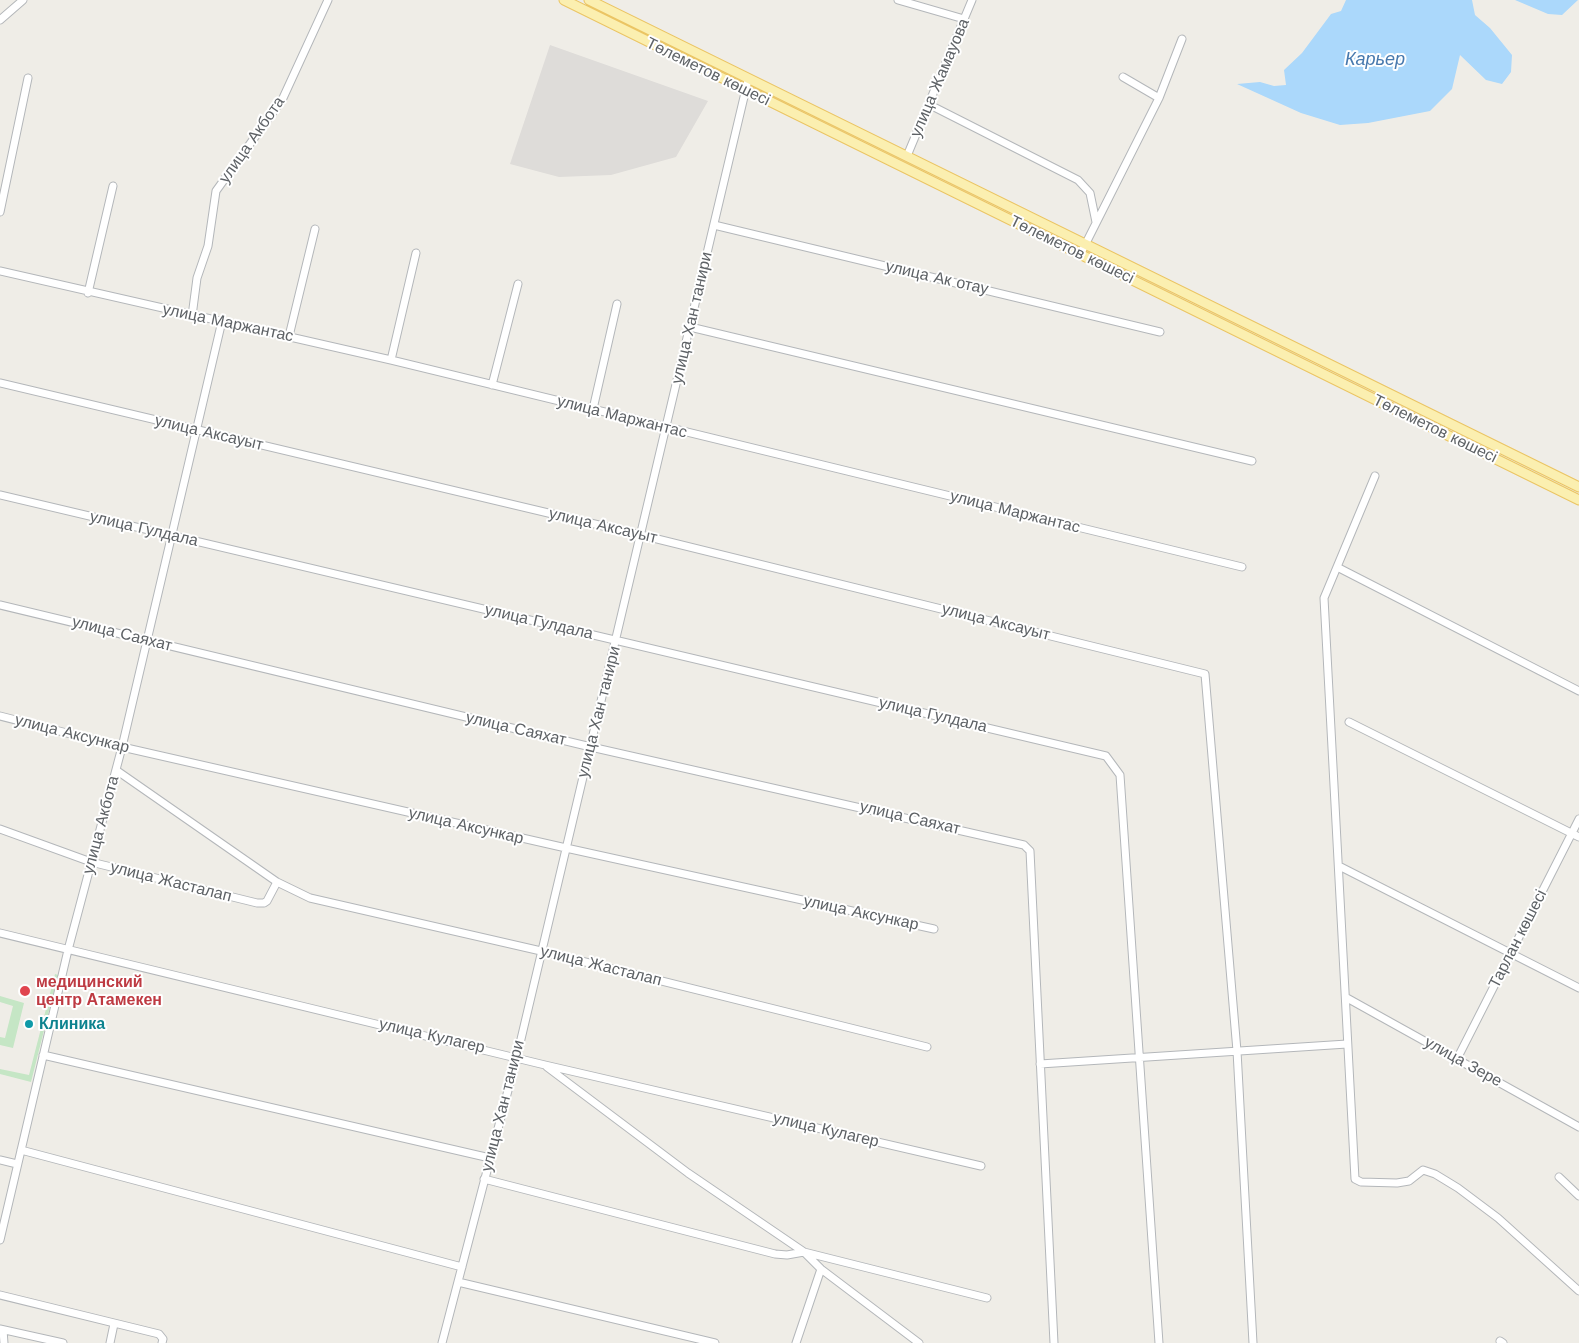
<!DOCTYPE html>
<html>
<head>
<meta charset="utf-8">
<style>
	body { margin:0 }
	canvas { display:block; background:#efede7 }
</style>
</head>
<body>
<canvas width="1579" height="1343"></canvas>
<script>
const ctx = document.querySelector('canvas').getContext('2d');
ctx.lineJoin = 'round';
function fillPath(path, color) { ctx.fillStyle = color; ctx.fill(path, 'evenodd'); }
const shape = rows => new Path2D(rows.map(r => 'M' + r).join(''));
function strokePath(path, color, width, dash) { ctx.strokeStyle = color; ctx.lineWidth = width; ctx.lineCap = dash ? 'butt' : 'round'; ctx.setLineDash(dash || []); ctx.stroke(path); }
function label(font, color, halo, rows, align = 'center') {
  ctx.font = font + ' "Work Sans",sans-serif'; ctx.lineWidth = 4; ctx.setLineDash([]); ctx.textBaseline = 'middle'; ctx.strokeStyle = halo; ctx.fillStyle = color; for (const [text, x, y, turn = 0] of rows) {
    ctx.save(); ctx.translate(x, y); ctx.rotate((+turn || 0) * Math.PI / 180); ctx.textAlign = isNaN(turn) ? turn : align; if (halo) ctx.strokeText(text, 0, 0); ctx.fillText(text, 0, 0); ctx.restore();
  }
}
fillPath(shape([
	[550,45,708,101,676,157,611,175,559,177,510,164]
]), '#dedcd9');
fillPath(shape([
	[55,974,58,975,31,1082,0,1074,0,1069,29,1075],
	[0,996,24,1003,13,1048,0,1045,0,1037,5,1038,13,1006,0,1002]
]), '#c5e6c5');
fillPath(shape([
	[1346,0,1472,0,1475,15,1490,28,1512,55,1511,72,1502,84,1486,80,1460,55,1452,89,1430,111,1368,123,1340,125,1301,113,1237,84,1260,82,1274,86,1286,85,1284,70,1302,53,1331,14,1341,11],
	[1515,0,1578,0,1562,15,1548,14]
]), '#abd8fb');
const minor = shape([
	[898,0,964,19],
	[0,20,23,0],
	[1123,77,1159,98],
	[930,105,1078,180,1090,193,1096,222],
	[907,156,972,0],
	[0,212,28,78],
	[714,225,1160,332],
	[1080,255,1159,98,1182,39],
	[0,271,391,360,1242,567],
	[88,293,113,186],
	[192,316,197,278,208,246,216,191,283,98,328,0],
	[690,327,1252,461],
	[289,336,315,229],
	[391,360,416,253],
	[0,383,641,535,1205,674,1237,1051,1253,1343],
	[492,385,518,284],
	[593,409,617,304],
	[1375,476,1324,598,1355,1179,1361,1182,1397,1183,1409,1181,1423,1170,1435,1174,1458,1188,1498,1218,1579,1291],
	[0,495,1106,756,1120,775,1159,1343],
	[1337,567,1579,691],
	[0,605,591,747,1024,845,1030,851,1054,1343],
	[0,716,122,747,566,848,934,929],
	[1349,722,1579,837],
	[116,770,277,882,310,898,541,951,927,1047],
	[0,829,91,862,257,903,264,903,267,901,277,882],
	[1339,866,1579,988],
	[0,933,545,1065,981,1166],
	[1347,998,1579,1127],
	[43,1055,490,1158],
	[1457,1059,1579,819],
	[1040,1064,1347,1044],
	[547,1067,688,1173,804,1252,821,1269,919,1343],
	[21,1150,462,1267],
	[0,1160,17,1164],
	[1559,1177,1579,1196],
	[484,1179,775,1254,787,1255,804,1252,987,1298],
	[0,1240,68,950,122,747,222,321],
	[458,1282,715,1343],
	[0,1295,159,1334,163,1339,162,1343],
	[0,1329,63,1343],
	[3,1330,4,1343],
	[1500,1341,1503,1343],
	[110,1343,114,1324],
	[442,1343,517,1056,748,80],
	[796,1343,821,1269]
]);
const major = shape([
	[564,0,1579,500],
	[589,0,1579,487]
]);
strokePath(minor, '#b4b7ba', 9);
strokePath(major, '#ebc564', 11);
strokePath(minor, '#fff', 7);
strokePath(major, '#fbefb0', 9);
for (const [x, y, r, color] of [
	[25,991,6,"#e0444e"],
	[29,1024,5,"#0f9aa8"]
]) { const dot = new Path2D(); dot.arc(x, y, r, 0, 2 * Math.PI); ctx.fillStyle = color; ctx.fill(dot); strokePath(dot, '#fff', 2); }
label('16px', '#5e6266', '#fff', [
	["Төлеметов көшесі",708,72,26],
	["улица Жамауова",940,78,-67],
	["улица Акбота",252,140,-55],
	["Төлеметов көшесі",1072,250,26],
	["улица Ак отау",937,278,13],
	["улица Хан танири",692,318,-77],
	["улица Маржантас",228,323,12],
	["улица Маржантас",622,417,14],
	["Төлеметов көшесі",1435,429,26],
	["улица Аксауыт",209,433,13],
	["улица Маржантас",1015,512,14],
	["улица Аксауыт",603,526,13],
	["улица Гулдала",144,529,13],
	["улица Гулдала",539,622,13],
	["улица Аксауыт",996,622,14],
	["улица Саяхат",122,634,14],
	["улица Хан танири",599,712,-76],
	["улица Гулдала",933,715,13],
	["улица Саяхат",516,729,13],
	["улица Аксункар",72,734,14],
	["улица Саяхат",910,818,13],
	["улица Акбота",101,825,-75],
	["улица Аксункар",466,826,13],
	["улица Жасталап",171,882,14],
	["улица Аксункар",861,913,12],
	["Тарлан көшесі",1518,939,-63],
	["улица Жасталап",601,966,14],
	["улица Кулагер",432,1036,13],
	["улица Зере",1463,1062,29],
	["улица Хан танири",503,1106,-76],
	["улица Кулагер",826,1130,13]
]);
label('bold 16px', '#be3a42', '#fff', [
	["медицинский",36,982],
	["центр Атамекен",36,1000]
], 'left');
label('bold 16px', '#0d838f', '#fff', [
	["Клиника",39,1024]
], 'left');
label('italic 18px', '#4779ae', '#fff', [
	["Карьер",1375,60]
]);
</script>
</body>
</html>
